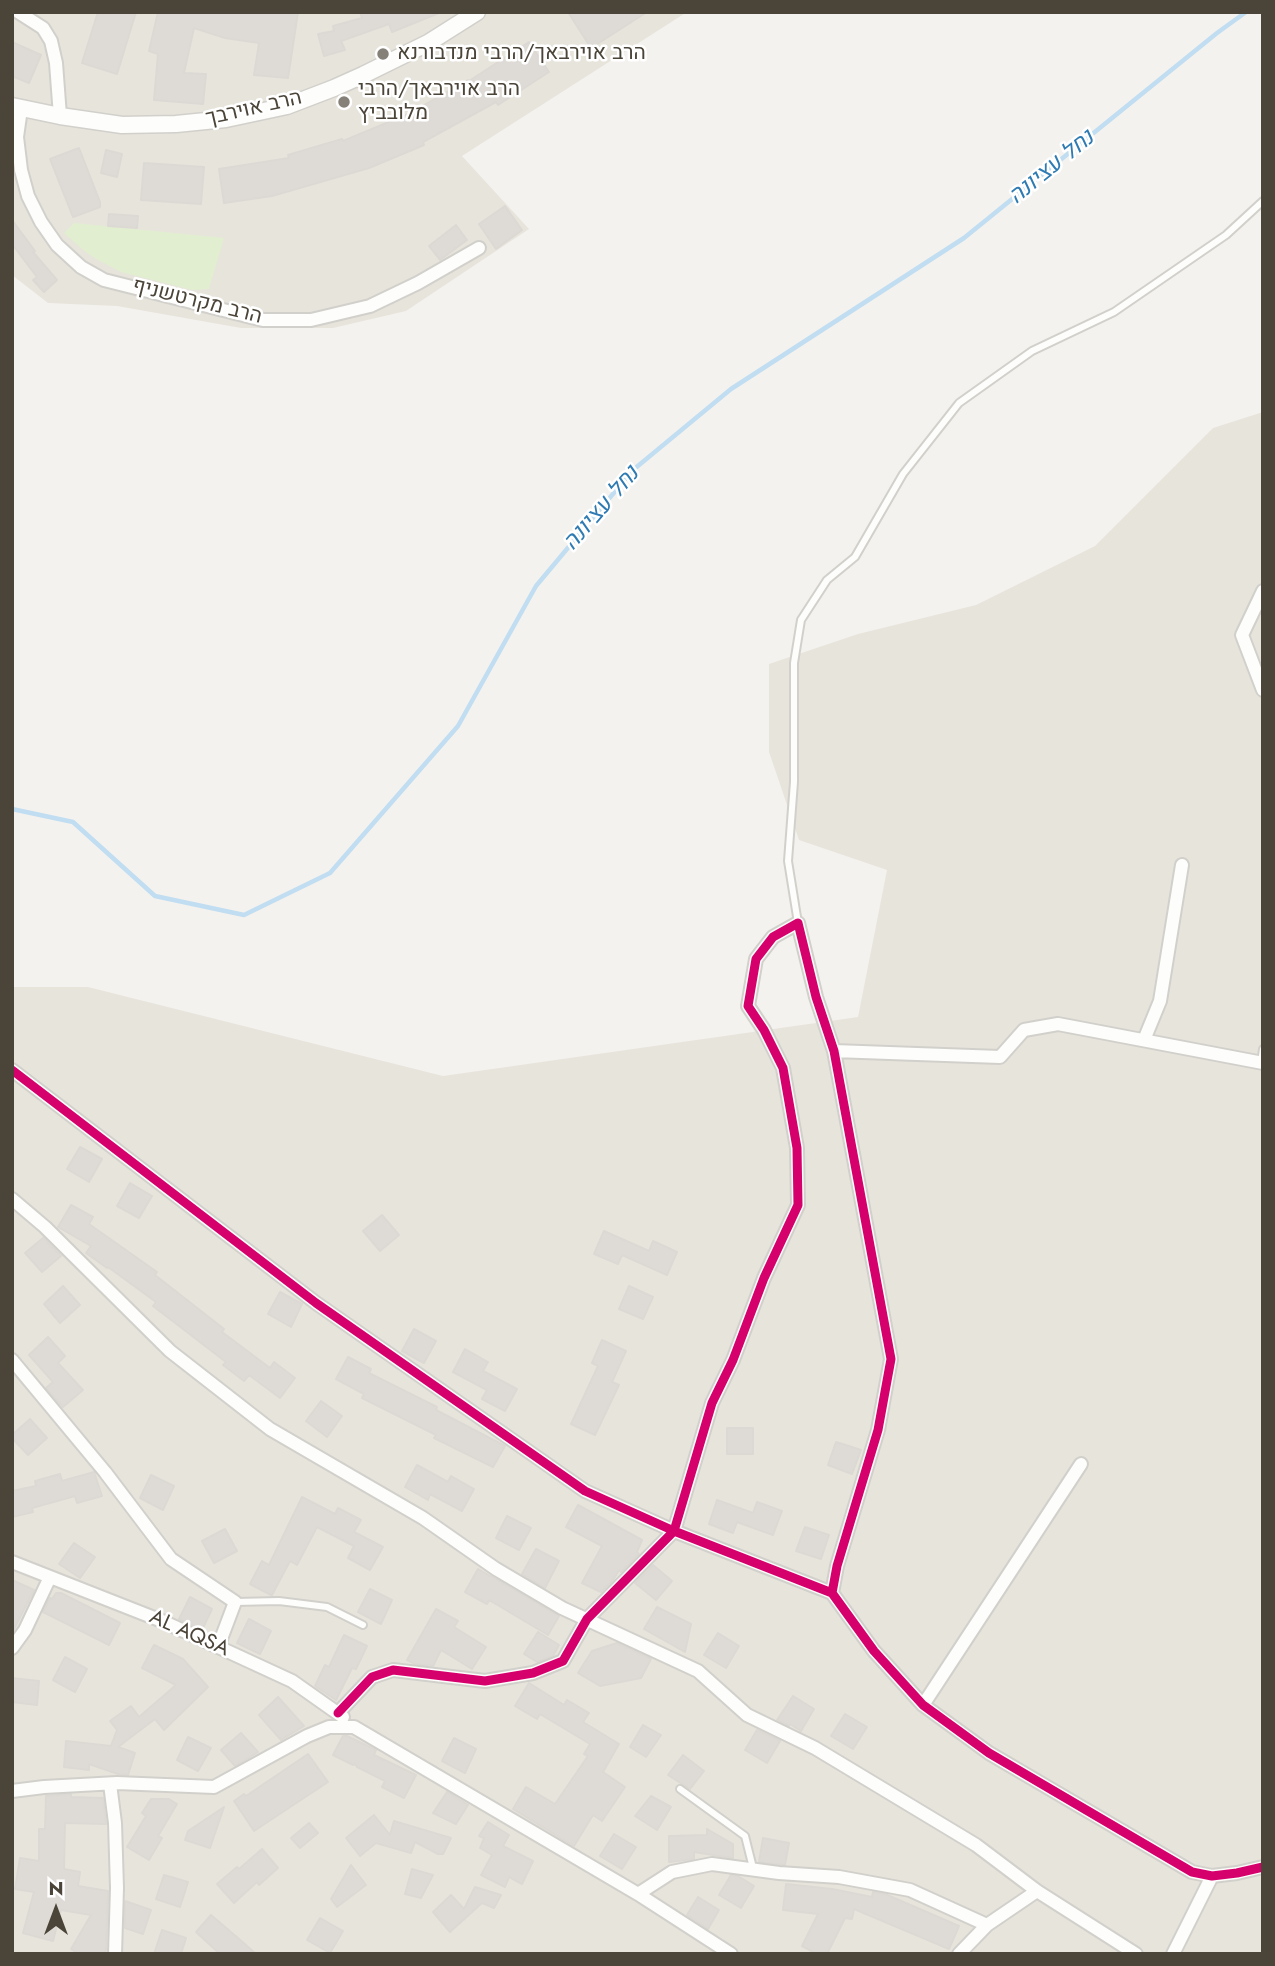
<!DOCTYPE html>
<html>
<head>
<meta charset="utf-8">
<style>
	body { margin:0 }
	#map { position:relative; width:1275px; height:1966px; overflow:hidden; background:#f4f2ee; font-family:Jost,sans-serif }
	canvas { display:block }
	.frame { position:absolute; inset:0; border:14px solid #4b4439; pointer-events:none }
	.north { position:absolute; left:21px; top:1875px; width:70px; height:70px; -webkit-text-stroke:5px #fff; paint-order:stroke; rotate:0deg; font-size:19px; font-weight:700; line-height:28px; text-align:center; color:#4b4439 }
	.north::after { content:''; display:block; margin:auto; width:24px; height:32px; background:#4b4439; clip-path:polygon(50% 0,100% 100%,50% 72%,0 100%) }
</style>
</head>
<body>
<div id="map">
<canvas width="1275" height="1966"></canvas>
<div class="frame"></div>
<div class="north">N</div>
</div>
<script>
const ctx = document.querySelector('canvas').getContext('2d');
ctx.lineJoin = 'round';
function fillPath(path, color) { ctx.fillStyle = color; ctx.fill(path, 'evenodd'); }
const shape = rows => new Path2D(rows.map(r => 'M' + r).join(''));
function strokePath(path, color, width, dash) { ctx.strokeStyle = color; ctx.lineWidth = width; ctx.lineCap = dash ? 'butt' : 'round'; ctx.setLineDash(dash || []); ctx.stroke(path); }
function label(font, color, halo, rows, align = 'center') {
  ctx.font = font + ' Jost,Heebo,sans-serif'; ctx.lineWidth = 5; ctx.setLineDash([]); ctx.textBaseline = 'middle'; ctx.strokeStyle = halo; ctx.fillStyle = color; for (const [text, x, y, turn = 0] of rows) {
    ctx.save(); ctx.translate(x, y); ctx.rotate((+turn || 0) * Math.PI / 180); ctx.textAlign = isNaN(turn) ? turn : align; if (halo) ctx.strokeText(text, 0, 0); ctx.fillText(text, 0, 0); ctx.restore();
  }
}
fillPath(shape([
	[12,12,687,12,462,156,529,229,406,311,333,328,241,328,117,306,48,303,12,275],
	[1263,412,1263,1954,12,1954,12,987,88,987,443,1076,858,1017,887,870,799,840,769,752,769,664,858,634,976,605,1095,546,1213,428]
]), '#e7e4dc');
fillPath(shape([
	[74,223,224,238,209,289,192,290,121,272,96,259,83,250,64,233]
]), '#e1eecf');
strokePath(shape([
	[12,809,73,822,155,896,244,915,330,873,458,726,536,586,633,470,731,389,964,238,1217,33,1246,12]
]), '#c0ddf1', 4.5);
const building = shape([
	[98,12,136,12,117,74,82,63,98,12],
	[158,12,298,12,288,78,254,75,259,43,225,38,194,28,184,73,206,74,203,104,154,100,158,54,149,51,158,12],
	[360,12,439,12,439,13,392,32,389,24,341,41,345,50,324,56,318,34,334,31,333,26,362,18,360,12],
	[568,12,647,12,591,48,568,12],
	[12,42,41,55,29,83,12,76,12,42],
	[529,42,549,72,498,105,496,102,423,142,424,145,369,168,272,196,224,203,219,169,289,158,288,155,342,139,343,141,425,107,424,105,468,80,469,81,529,42],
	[79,148,100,202,100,207,73,217,50,159,79,148],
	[106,150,122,154,117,177,101,173,106,150],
	[144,163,204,167,201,204,141,200,144,163],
	[505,206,522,230,496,249,479,224,505,206],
	[109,214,138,216,137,228,108,226,109,214],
	[12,220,35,251,33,252,57,280,44,292,33,280,37,277,12,244,12,220],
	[456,225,467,240,440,260,429,246,456,225],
	[80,1147,102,1159,89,1182,67,1169,80,1147],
	[130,1183,152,1196,139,1218,117,1206,130,1183],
	[71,1205,93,1217,89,1224,157,1272,155,1275,224,1329,222,1332,270,1368,274,1362,295,1378,280,1398,249,1375,244,1381,223,1365,226,1362,153,1306,156,1302,108,1267,107,1268,86,1253,91,1246,58,1227,71,1205],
	[382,1215,399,1235,380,1251,363,1231,382,1215],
	[604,1231,649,1251,653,1241,677,1252,667,1275,622,1255,618,1264,594,1254,604,1231],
	[43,1238,61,1256,42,1272,25,1253,43,1238],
	[63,1286,80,1305,60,1323,44,1304,63,1286],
	[629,1286,653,1297,643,1319,619,1309,629,1286],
	[280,1292,302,1304,291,1327,268,1314,280,1292],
	[414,1329,436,1341,424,1363,402,1351,414,1329],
	[48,1337,65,1356,58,1363,83,1390,63,1407,46,1388,53,1382,29,1355,48,1337],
	[602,1340,626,1351,612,1382,619,1385,595,1435,571,1424,598,1366,592,1363,602,1340],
	[465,1349,488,1362,483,1371,517,1389,505,1411,482,1399,487,1390,453,1372,465,1349],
	[348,1357,371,1369,369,1373,437,1407,436,1410,505,1446,493,1467,434,1438,436,1435,362,1398,364,1394,336,1379,348,1357],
	[321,1401,342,1416,327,1437,306,1421,321,1401],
	[30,1419,47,1438,28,1455,12,1438,12,1435,30,1419],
	[727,1428,753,1428,753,1454,727,1454,727,1428],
	[836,1442,861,1450,852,1474,828,1465,836,1442],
	[417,1465,448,1482,451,1476,474,1489,462,1511,430,1494,428,1500,405,1487,417,1465],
	[94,1472,102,1496,77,1503,75,1496,32,1508,33,1512,12,1517,12,1491,36,1486,35,1481,60,1474,62,1481,94,1472],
	[151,1475,174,1486,163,1510,140,1498,151,1475],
	[302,1497,335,1514,338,1508,361,1520,354,1532,383,1547,370,1570,348,1558,354,1546,317,1527,297,1565,290,1561,272,1595,271,1595,250,1584,262,1561,269,1565,302,1497],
	[717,1500,753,1513,757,1502,782,1511,773,1535,737,1522,733,1533,709,1524,717,1500],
	[578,1505,642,1540,637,1552,639,1554,621,1572,619,1570,613,1580,601,1592,582,1583,602,1546,566,1527,578,1505],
	[507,1516,531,1528,519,1550,496,1538,507,1516],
	[805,1527,829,1535,821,1559,796,1551,805,1527],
	[225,1529,237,1551,214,1563,202,1541,225,1529],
	[74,1543,95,1557,80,1578,59,1564,74,1543],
	[536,1549,559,1561,545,1588,522,1574,536,1549],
	[653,1565,672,1581,656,1600,635,1583,653,1565],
	[478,1569,559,1616,548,1635,489,1600,487,1604,465,1592,478,1569],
	[12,1580,34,1590,12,1633,12,1580],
	[370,1589,392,1600,381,1624,358,1612,370,1589],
	[56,1593,61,1593,120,1623,109,1645,43,1612,50,1598,52,1599,56,1593],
	[190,1597,212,1609,202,1630,179,1619,190,1597],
	[657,1607,691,1624,685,1652,644,1629,657,1607],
	[436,1609,458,1621,454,1627,486,1647,472,1669,441,1650,433,1666,415,1664,407,1660,436,1609],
	[249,1619,271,1631,260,1654,237,1643,249,1619],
	[538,1632,559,1645,553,1656,537,1662,524,1654,538,1632],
	[718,1633,739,1646,726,1668,704,1655,718,1633],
	[344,1635,367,1646,356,1669,352,1668,336,1700,315,1686,325,1665,329,1667,344,1635],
	[617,1643,651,1659,641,1678,600,1686,578,1673,592,1651,617,1643],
	[154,1645,183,1659,208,1687,164,1730,155,1719,118,1747,135,1753,128,1775,118,1774,89,1764,89,1770,64,1767,66,1741,111,1746,117,1730,110,1721,131,1706,139,1717,176,1685,142,1668,154,1645],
	[65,1657,87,1669,75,1692,53,1680,65,1657],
	[12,1678,39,1681,37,1705,12,1702,12,1678],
	[529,1683,564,1705,567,1700,589,1713,583,1722,619,1744,603,1772,625,1787,602,1821,593,1815,574,1846,513,1809,526,1787,555,1804,588,1756,584,1754,590,1744,540,1714,537,1719,515,1706,529,1683],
	[793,1696,814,1709,801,1731,790,1724,789,1726,777,1720,793,1696],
	[278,1697,304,1726,281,1740,259,1715,278,1697],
	[845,1714,867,1727,853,1749,831,1736,845,1714],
	[643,1725,661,1735,646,1757,630,1747,643,1725],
	[757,1730,780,1741,767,1763,745,1750,757,1730],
	[241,1733,258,1752,235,1766,221,1750,241,1733],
	[343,1736,347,1736,376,1750,374,1755,416,1775,404,1798,382,1787,385,1781,357,1767,355,1764,353,1765,333,1755,343,1736],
	[188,1737,211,1748,198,1771,177,1760,188,1737],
	[454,1738,476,1749,465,1773,442,1761,454,1738],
	[308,1754,328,1782,254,1831,234,1801,244,1794,246,1796,308,1754],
	[683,1755,704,1771,690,1789,668,1775,683,1755],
	[447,1792,468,1805,456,1824,433,1813,447,1792],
	[71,1794,71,1797,103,1798,106,1824,65,1823,64,1869,80,1872,78,1886,108,1891,106,1950,104,1954,79,1954,71,1949,91,1915,61,1910,53,1941,23,1933,34,1892,15,1889,20,1858,39,1861,39,1829,45,1829,46,1796,71,1794],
	[651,1796,671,1807,657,1830,635,1816,651,1796],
	[151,1799,169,1799,177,1804,158,1836,162,1838,149,1860,127,1847,146,1816,142,1813,151,1799],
	[224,1807,210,1848,185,1840,188,1831,224,1807],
	[374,1815,390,1835,394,1821,451,1838,443,1854,438,1854,415,1842,411,1853,376,1843,360,1856,346,1838,374,1815],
	[488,1822,509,1835,503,1846,533,1861,522,1884,509,1877,505,1887,481,1875,492,1855,480,1848,484,1838,479,1836,488,1822],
	[309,1823,318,1833,300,1848,291,1838,309,1823],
	[707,1829,733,1844,733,1858,694,1852,694,1859,669,1862,669,1836,707,1835,707,1829],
	[614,1834,636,1847,622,1869,600,1856,614,1834],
	[763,1838,789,1843,785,1865,759,1862,763,1838],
	[262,1849,278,1868,259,1885,257,1882,234,1903,217,1884,237,1867,239,1869,262,1849],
	[351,1865,366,1885,337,1907,331,1899,351,1865],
	[412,1869,433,1875,421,1898,405,1894,412,1869],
	[164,1875,188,1882,180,1907,156,1899,164,1875],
	[731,1875,738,1876,754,1886,741,1908,719,1895,731,1875],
	[786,1884,832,1889,872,1897,873,1892,885,1894,959,1926,949,1949,854,1909,852,1919,845,1918,827,1954,817,1954,802,1946,818,1914,783,1910,786,1884],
	[475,1887,501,1895,494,1908,482,1903,450,1932,433,1912,451,1895,464,1909,475,1887],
	[698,1897,719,1910,708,1929,687,1915,698,1897],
	[125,1901,151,1910,143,1934,125,1928,125,1901],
	[211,1915,238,1938,256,1954,220,1954,196,1932,211,1915],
	[320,1918,343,1931,330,1953,307,1940,320,1918],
	[162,1930,186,1938,181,1954,154,1954,162,1930]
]);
fillPath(building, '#dedbd6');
strokePath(building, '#dcd9d4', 2);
const service = shape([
	[798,923,788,861,794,782,794,663,801,620,827,580,855,557,903,474,959,403,1032,351,1114,312,1226,235,1263,201],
	[1261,1063,1263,1049],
	[235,1602,279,1601,327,1607,363,1625],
	[680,1789,745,1836,753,1868]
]);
const minor = shape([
	[18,12,43,28,51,41,56,63,60,116],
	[21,109,17,137,21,170,28,196,41,222,57,245,81,267,104,280,263,320,311,320,370,306,418,283,479,248],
	[1263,591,1242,635,1263,690],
	[1144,1040,1160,1001,1182,865],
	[834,1051,1000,1057,1024,1030,1058,1024,1263,1063],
	[12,1070,316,1303,585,1491,674,1531,832,1593],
	[12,1199,45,1227,170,1351,270,1429,423,1518,496,1569,562,1608,698,1671,747,1715,815,1748,976,1845,1037,1891,1136,1954],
	[12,1360,105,1472,171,1559,235,1602,218,1647],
	[12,1562,162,1621,292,1681,343,1717],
	[12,1648,25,1630,50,1577],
	[923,1705,1081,1464],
	[338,1713,372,1677,393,1670,485,1681,533,1673,563,1661,587,1619,674,1531,712,1403,733,1360,764,1278,798,1205,797,1148,783,1068,764,1030,748,1006,756,959,773,937,798,923,816,997,834,1051,891,1359,878,1430,837,1566,832,1593,874,1651,923,1705,989,1753,1192,1872,1212,1876,1237,1873,1263,1867],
	[110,1784,115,1823,117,1888,115,1954],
	[12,1791,44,1787,117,1783,214,1787,307,1736,329,1727,354,1727,638,1894,731,1954],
	[638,1894,672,1872,712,1864,779,1873,839,1877,910,1890,987,1925,1037,1891],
	[959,1954,987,1925],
	[1173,1954,1212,1876]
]);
const tertiary = shape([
	[12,106,60,116,122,125,176,124,226,119,287,106,334,88,363,75,428,43,477,12]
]);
strokePath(service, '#d2d0cb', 10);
strokePath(minor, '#d2d0cb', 16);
strokePath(tertiary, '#d2d0cb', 19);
strokePath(service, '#fdfdfc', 6);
strokePath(minor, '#fdfdfc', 12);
strokePath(tertiary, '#fdfdfc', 16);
strokePath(shape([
	[12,1070,316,1303,585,1491,674,1531,832,1593],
	[338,1713,372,1677,393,1670,485,1681,533,1673,563,1661,587,1619,674,1531,712,1403,733,1360,764,1278,798,1205,797,1148,783,1068,764,1030,748,1006,756,959,773,937,798,923,816,997,834,1051,891,1359,878,1430,837,1566,832,1593,874,1651,923,1705,989,1753,1192,1872,1212,1876,1237,1873,1263,1867]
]), '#d6006c', 9);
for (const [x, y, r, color] of [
	[383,54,7,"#868178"],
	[344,102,7,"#868178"]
]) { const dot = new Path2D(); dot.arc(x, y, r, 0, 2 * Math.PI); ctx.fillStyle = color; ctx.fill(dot); strokePath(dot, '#fff', 2.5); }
label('21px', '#4b4439', '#fff', [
	["הרב אוירבאך/הרבי מנדבורנא",397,54],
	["הרב אוירבאך/הרבי",358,90],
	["מלובביץ",358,114]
], 'left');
label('21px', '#4b4439', '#fff', [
	["הרב אוירבך",254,109,-13],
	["הרב מקרטשניף",197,302,14],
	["AL AQSA",189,1634,24]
]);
label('italic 23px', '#2e7ab2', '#fff', [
	["נחל עציונה",1052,168,-39],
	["נחל עציונה",602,509,-49]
]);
</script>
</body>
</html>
